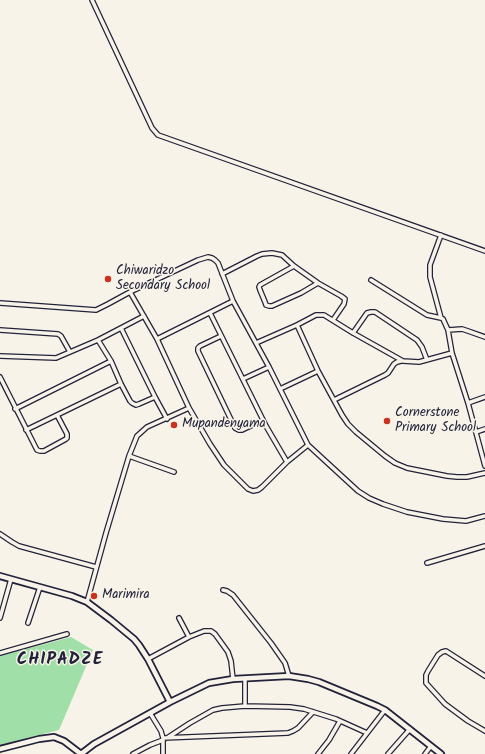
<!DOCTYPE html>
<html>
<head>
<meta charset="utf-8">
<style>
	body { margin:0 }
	canvas { display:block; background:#f7f3e8 }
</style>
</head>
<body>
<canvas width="485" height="754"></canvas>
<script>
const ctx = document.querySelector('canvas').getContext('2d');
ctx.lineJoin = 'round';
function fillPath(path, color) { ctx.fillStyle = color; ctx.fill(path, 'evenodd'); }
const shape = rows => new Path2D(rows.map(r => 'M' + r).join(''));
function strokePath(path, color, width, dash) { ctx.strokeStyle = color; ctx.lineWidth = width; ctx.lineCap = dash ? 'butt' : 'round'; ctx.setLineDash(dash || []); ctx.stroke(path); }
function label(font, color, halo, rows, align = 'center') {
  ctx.font = font + ' Kalam,sans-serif'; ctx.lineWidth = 3; ctx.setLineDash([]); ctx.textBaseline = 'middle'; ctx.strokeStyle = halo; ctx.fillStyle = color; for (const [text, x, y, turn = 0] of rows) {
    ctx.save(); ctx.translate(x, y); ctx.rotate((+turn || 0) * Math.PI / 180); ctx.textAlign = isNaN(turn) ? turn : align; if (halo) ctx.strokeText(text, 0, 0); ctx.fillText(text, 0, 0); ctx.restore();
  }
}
fillPath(shape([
	[71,637,93,650,59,730,0,745,0,656]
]), '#a0e0a8');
const minor = shape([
	[92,0,152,128,158,135,485,251],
	[441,235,430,265,430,277,441,318,443,319,448,330,452,353,468,403,485,466],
	[294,266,260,285,259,287,260,290,265,302,266,305,269,306,272,306,301,293,318,283],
	[222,274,257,256,262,254,272,253,282,255,294,266,318,283,341,296,345,299,344,304,333,320],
	[371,280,427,315,441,318],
	[130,292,198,260,208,257,212,258,215,260,218,263,233,301,269,367,308,445],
	[0,303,96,310,108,304,130,292,157,339,189,408,210,444,224,465,248,489,253,491,258,490,262,487,287,462,308,445,358,491,369,498,383,504,407,512,443,519,466,521,485,516],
	[210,313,266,426,287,462],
	[297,325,316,315,324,315,353,333,403,361,419,362,452,353],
	[121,328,155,397,167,419],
	[0,330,58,334,61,336,70,352],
	[448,330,462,329,468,331,485,337],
	[353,333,367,313,371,312,375,312,417,340,422,347,427,360],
	[221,336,200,346,198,348,198,351,235,428,239,430,242,430,263,420],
	[157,339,233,301],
	[98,340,111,361,121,384,130,401,132,403,136,405,139,404,155,397],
	[256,343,297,325,318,371,342,415,348,424,356,432,385,456,395,463,407,468,447,476,457,477,467,477,485,473],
	[0,356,56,358,98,340,144,316],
	[0,377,37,450,40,451,44,451,66,439,67,438,67,434,57,415],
	[243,379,269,367],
	[280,389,318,371],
	[334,400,385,375,388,373,394,364,397,362,401,361],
	[468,403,485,397],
	[15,409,111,361],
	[26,430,121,384],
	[476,432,485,429],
	[129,456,174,472],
	[0,534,12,542,19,546,96,567],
	[427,563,485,546],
	[223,590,227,591,233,595,271,643,285,663,289,676],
	[87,602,106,533,129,456,137,436,147,427,189,408],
	[0,618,11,579],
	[179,618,189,637],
	[28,623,40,587],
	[0,653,67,634],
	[148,659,189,637,204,631,211,631,215,634,228,652,231,661,233,679],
	[485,676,446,651,442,652,438,655,428,671,426,675,426,683,445,704,468,721,485,731],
	[245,679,245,706],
	[150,713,161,731,163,738,163,754],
	[163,738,288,733,293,731,298,728,313,712],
	[167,738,190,723,213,710,222,708,245,706,290,707,304,709,336,719,367,733],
	[133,754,150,745,163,740],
	[318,754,329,740,340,721],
	[351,754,385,710],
	[388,754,410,729],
	[425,754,431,746]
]);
const tertiary = shape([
	[0,576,72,596,87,602,111,620,134,639,139,645,148,659,170,702],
	[0,749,39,739,54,737,64,741,81,754],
	[81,754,94,744,170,702,209,683,233,679,289,676,308,679,319,682,377,706,385,710,441,754]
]);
strokePath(minor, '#22223b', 6);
strokePath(tertiary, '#22223b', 8);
strokePath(minor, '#f7f3e8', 3.5);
strokePath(tertiary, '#f7f3e8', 4.5);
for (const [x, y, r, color] of [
	[108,279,4,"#c8321e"],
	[387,421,4,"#c8321e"],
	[174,425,4,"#c8321e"],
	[94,596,4,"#c8321e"]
]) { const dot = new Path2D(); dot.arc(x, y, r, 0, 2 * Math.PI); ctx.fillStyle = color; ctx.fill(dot); strokePath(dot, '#f7f3e8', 1.5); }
label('13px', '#22223b', '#f7f3e8', [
	["Chiwaridzo",116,272],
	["Secondary School",116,287],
	["Cornerstone",395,414],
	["Primary School",395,429],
	["Mupandenyama",182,425],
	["Marimira",102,596]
], 'left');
ctx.letterSpacing = '1px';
label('bold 17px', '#22223b', '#f7f3e8', [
	["CHIPADZE",60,661]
]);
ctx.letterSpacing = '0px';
</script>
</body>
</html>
